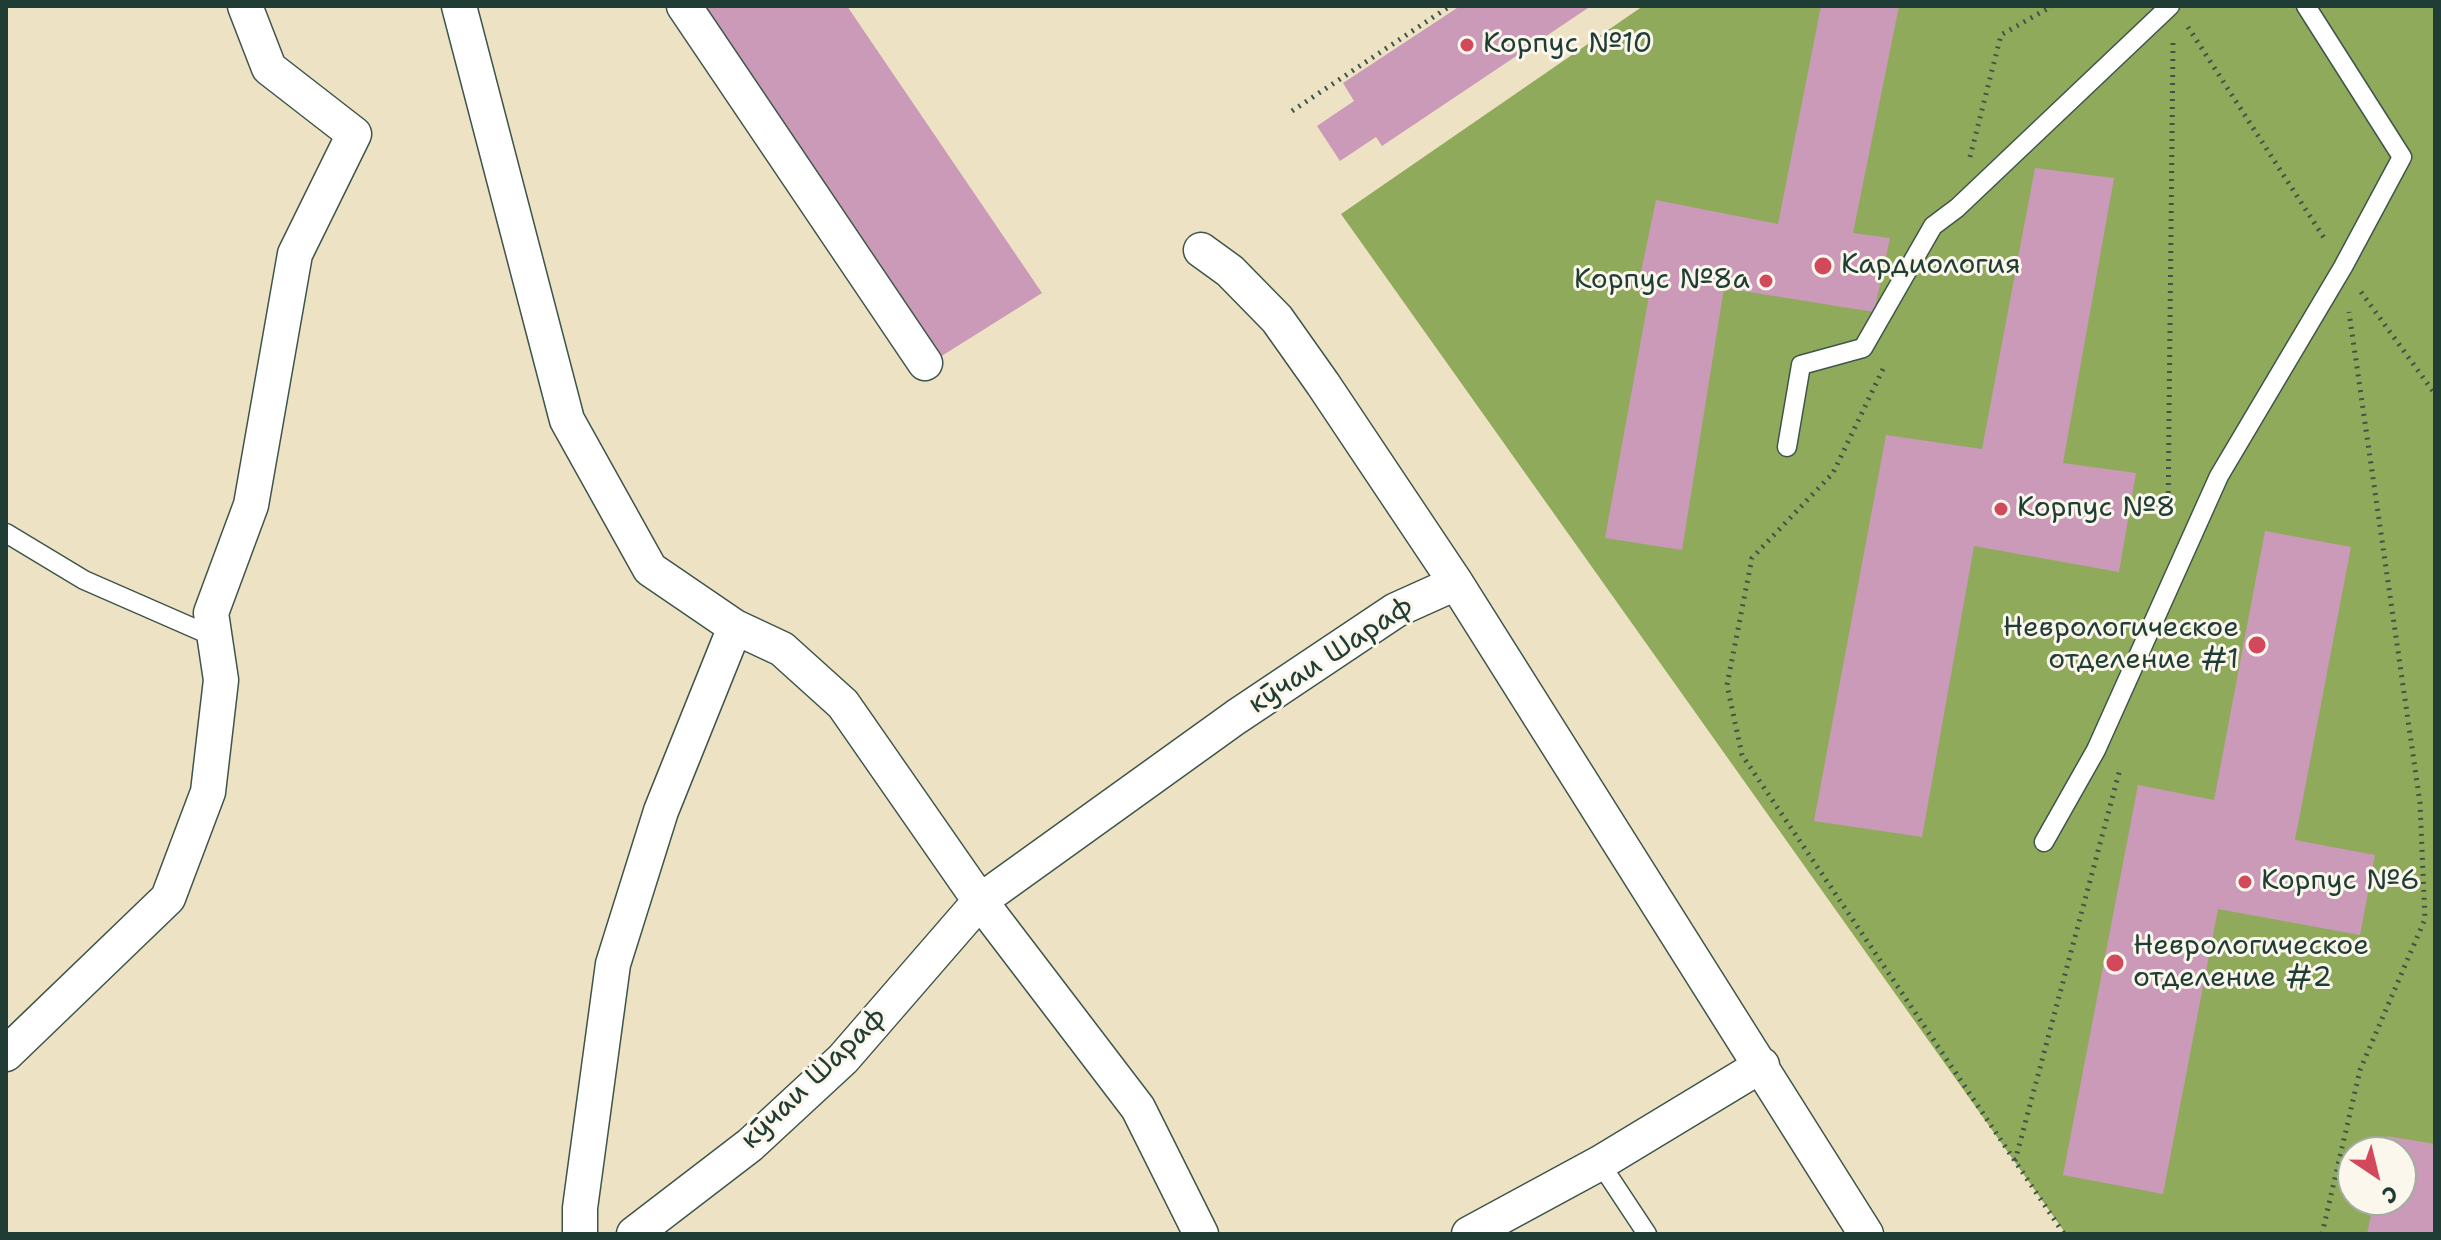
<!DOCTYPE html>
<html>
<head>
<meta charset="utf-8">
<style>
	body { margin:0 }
	#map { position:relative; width:2441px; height:1240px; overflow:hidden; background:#eee2c4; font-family:"Shantell Sans",sans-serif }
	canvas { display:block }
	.frame { position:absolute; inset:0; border:8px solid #1f3d34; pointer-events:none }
	.north { position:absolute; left:2337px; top:1136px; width:80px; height:80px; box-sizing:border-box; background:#fbf7ec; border:2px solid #a3ada2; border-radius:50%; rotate:145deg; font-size:22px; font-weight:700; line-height:32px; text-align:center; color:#1f3d34 }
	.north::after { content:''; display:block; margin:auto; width:28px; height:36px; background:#d1495b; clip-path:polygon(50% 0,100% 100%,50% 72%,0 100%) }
</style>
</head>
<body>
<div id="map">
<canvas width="2441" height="1240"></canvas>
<div class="frame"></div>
<div class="north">С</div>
</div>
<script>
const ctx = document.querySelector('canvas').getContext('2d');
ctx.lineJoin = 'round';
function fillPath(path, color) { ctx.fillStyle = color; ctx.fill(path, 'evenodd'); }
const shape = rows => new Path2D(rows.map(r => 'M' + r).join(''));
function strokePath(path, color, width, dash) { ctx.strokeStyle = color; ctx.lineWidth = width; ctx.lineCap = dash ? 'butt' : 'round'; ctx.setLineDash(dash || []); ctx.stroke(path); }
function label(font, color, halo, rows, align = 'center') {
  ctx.font = font + ' "Shantell Sans",sans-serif'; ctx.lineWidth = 6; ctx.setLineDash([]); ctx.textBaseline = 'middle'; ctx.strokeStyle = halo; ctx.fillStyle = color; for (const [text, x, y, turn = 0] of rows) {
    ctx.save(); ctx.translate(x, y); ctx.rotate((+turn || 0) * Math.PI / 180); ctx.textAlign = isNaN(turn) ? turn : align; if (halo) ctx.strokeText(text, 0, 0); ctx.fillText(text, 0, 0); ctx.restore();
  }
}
fillPath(shape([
	[1643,6,2435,6,2435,1234,2066,1234,1341,214],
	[2353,1152,2401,1152,2401,1200,2353,1200]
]), '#90aa5c');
fillPath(shape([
	[699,6,847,6,1042,293,940,357],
	[1460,6,1591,6,1382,146,1376,137,1340,161,1317,126,1354,101,1343,83],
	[1821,6,1899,6,1853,233,1890,238,1874,312,1724,288,1682,550,1605,538,1653,274,1641,272,1656,200,1778,224],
	[2035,168,2114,178,2063,463,2136,473,2119,572,1974,546,1922,837,1814,821,1886,435,1982,449],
	[2265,531,2351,547,2295,840,2375,855,2360,935,2218,909,2163,1194,2063,1175,2138,785,2214,800],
	[2387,1136,2435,1144,2435,1234,2367,1234,2374,1200,2401,1200,2401,1152,2383,1152]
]), '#ca9ab8');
const lane = shape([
	[1787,447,1801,365,1863,348,1933,226,1957,208,2170,6],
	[6,533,84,580,212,636],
	[2044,842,2096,750,2219,476,2343,267,2402,157,2306,6],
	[1600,1163,1647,1234]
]);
const street = shape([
	[459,6,567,420,650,569,735,627,782,649,843,704,980,901,1138,1108,1201,1234],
	[684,6,925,363],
	[1201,250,1230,271,1277,319,1323,384,1456,583,1866,1234],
	[6,1054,168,898,208,792,221,680,211,613,251,505,295,254,354,134,269,68,245,6],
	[580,1234,580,1208,613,964,661,811,735,627],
	[634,1234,750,1145,843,1059,980,901,1236,717,1396,610,1456,583],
	[1469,1234,1600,1163,1762,1065]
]);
strokePath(lane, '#3e564a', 21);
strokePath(street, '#3e564a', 37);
strokePath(shape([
	[2188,27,2326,241],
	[1292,111,1450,6],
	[1970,157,2001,35,2052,6],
	[2361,292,2435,394],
	[1883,369,1833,473,1752,558,1727,685,1742,755,2064,1234],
	[2168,517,2173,43],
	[2015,1161,2120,769],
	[2322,1234,2360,1070,2425,919,2420,803,2349,312]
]), '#3e564a', 5, [2, 6]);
strokePath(lane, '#fff', 18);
strokePath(street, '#fff', 34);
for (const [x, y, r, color] of [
	[1467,45,8,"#d1495b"],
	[1823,266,10,"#d1495b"],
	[1766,281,8,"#d1495b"],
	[2001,509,8,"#d1495b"],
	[2257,645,10,"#d1495b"],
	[2245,882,8,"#d1495b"],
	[2115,963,10,"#d1495b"]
]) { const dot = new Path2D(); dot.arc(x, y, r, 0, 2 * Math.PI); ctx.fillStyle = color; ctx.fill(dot); strokePath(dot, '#fbf7ec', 3); }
label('28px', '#1f3d34', '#fbf7ec', [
	["Корпус №10",1483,45],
	["Кардиология",1841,266],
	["Корпус №8а",1750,281,"right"],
	["Корпус №8",2017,509],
	["Неврологическое",2239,629,"right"],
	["отделение #1",2239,661,"right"],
	["Корпус №6",2261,882],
	["Неврологическое",2133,947],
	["отделение #2",2133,979]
], 'left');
label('28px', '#1f3d34', '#fbf7ec', [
	["кӯчаи Шараф",1331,656,-33],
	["кӯчаи Шараф",814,1079,-44]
]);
</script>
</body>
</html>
